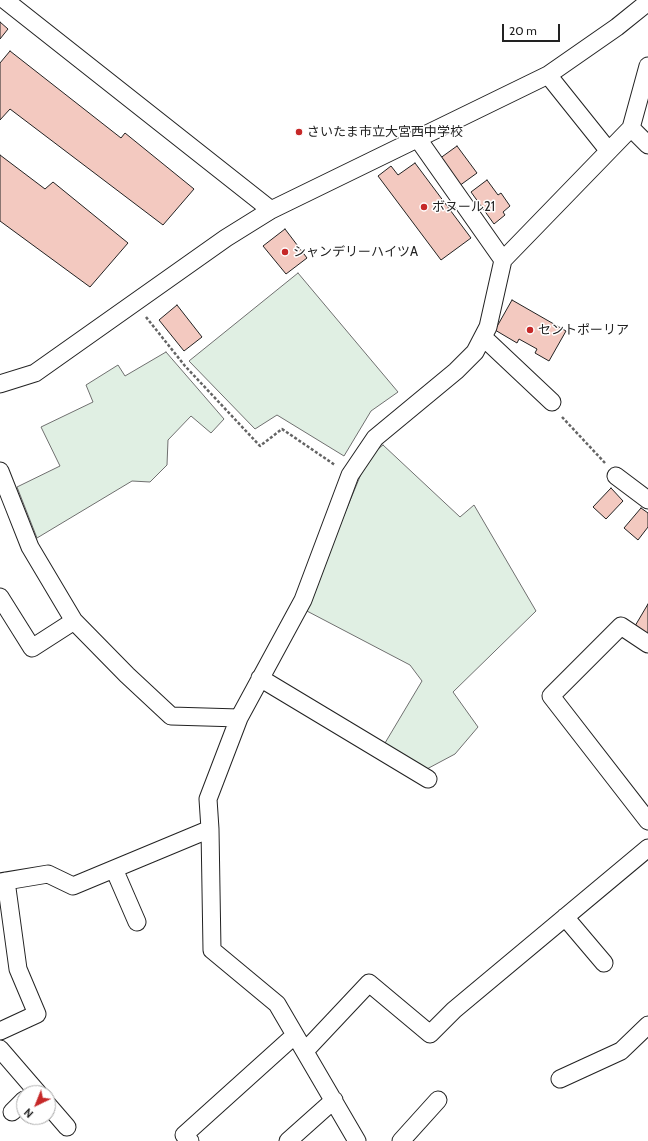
<!DOCTYPE html>
<html>
<head>
<meta charset="utf-8">
<style>
	body { margin:0 }
	#map { position:relative; width:648px; height:1141px; overflow:hidden; background:#fff; font-family:Cabin,sans-serif }
	canvas { display:block }
	.north { position:absolute; left:16px; top:1085px; width:40px; height:40px; box-sizing:border-box; background:#fff; border:1px solid #a7a7a7; border-radius:50%; rotate:223deg; font-size:11px; font-weight:700; line-height:16px; text-align:center; color:#222 }
	.north::after { content:''; display:block; margin:auto; width:14px; height:18px; background:#c62828; clip-path:polygon(50% 0,100% 100%,50% 72%,0 100%) }
	.scale { position:absolute; left:502px; top:24px; width:58px; height:18px; box-sizing:border-box; border:2px solid #222; border-top:0; padding-left:5px; font-size:12px; line-height:14px; white-space:nowrap; color:#222; -webkit-text-stroke:3px #fff; paint-order:stroke }
</style>
</head>
<body>
<div id="map">
<canvas width="648" height="1141"></canvas>
<div class="north">N</div>
<div class="scale">20 m</div>
</div>
<script>
const ctx = document.querySelector('canvas').getContext('2d');
ctx.lineJoin = 'round';
function fillPath(path, color) { ctx.fillStyle = color; ctx.fill(path, 'evenodd'); }
const shape = rows => new Path2D(rows.map(r => 'M' + r).join(''));
function strokePath(path, color, width, dash) { ctx.strokeStyle = color; ctx.lineWidth = width; ctx.lineCap = dash ? 'butt' : 'round'; ctx.setLineDash(dash || []); ctx.stroke(path); }
function label(font, color, halo, rows, align = 'center') {
  ctx.font = font + ' Cabin,"Noto Sans JP",sans-serif'; ctx.lineWidth = 3; ctx.setLineDash([]); ctx.textBaseline = 'middle'; ctx.strokeStyle = halo; ctx.fillStyle = color; for (const [text, x, y, turn = 0] of rows) {
    ctx.save(); ctx.translate(x, y); ctx.rotate((+turn || 0) * Math.PI / 180); ctx.textAlign = isNaN(turn) ? turn : align; if (halo) ctx.strokeText(text, 0, 0); ctx.fillText(text, 0, 0); ctx.restore();
  }
}
const green = shape([
	[298,273,398,392,371,411,344,456,277,415,255,429,189,361,298,273],
	[166,352,224,419,211,433,191,416,168,440,167,465,150,482,132,481,37,538,17,487,60,466,41,427,93,402,86,385,118,365,125,376,166,352],
	[383,445,460,517,474,505,536,611,453,692,478,727,455,754,425,770,385,743,422,681,410,665,305,610,368,457,383,445]
]);
fillPath(green, '#e0efe3');
strokePath(green, '#6f6f6f', 1);
const building = shape([
	[0,22,8,29,0,39,0,22],
	[10,51,121,138,125,133,194,189,163,225,10,109,0,120,0,63,10,51],
	[457,146,477,173,459,186,439,159,457,146],
	[0,155,45,189,53,182,128,243,90,287,0,221,0,155],
	[415,163,471,238,441,260,378,176,391,166,398,175,415,163],
	[487,180,498,195,501,193,510,206,503,212,505,215,494,224,471,192,487,180],
	[285,229,307,258,286,274,263,246,285,229],
	[512,300,566,331,549,361,535,353,537,349,519,339,517,343,495,330,512,300],
	[177,305,202,337,184,351,159,320,177,305],
	[611,488,623,501,606,519,593,507,611,488],
	[641,508,648,513,648,527,638,540,624,528,641,508],
	[648,604,648,634,635,626,648,604]
]);
fillPath(building, '#f3c9c0');
strokePath(building, '#222', 1);
const street = shape([
	[5,0,271,210],
	[548,75,608,150],
	[631,128,648,145],
	[418,139,503,260],
	[483,337,552,402],
	[0,384,35,373,226,238,271,210,548,75,617,27,648,2],
	[0,471,30,547,74,621,127,675,171,716,239,718],
	[616,476,648,500],
	[0,597,32,648,74,621],
	[648,644,621,626,551,696,648,821],
	[260,678,428,779],
	[114,869,137,922],
	[0,882,48,874,73,886,210,829],
	[565,917,604,963],
	[0,1031,37,1014,18,969,6,881],
	[0,1049,38,1093],
	[305,1051,369,983,430,1034,454,1010,648,848],
	[560,1079,621,1051,648,1025],
	[48,1105,67,1127],
	[12,1112,24,1100],
	[190,1141,184,1135,295,1035],
	[288,1141,334,1100],
	[357,1141,277,1004,212,950,210,829,208,799,239,718,303,600,350,475,375,438,456,371,475,352,488,327,503,260,631,128,648,66],
	[401,1141,438,1100]
]);
strokePath(street, '#222', 19);
strokePath(shape([
	[146,317,185,366,260,446,282,429,335,465],
	[562,417,605,463]
]), '#646464', 2.5, [3, 2]);
strokePath(street, '#fff', 17);
for (const [x, y, r, color] of [
	[299,132,4,"#c62828"],
	[424,207,4,"#c62828"],
	[285,252,4,"#c62828"],
	[530,330,4,"#c62828"]
]) { const dot = new Path2D(); dot.arc(x, y, r, 0, 2 * Math.PI); ctx.fillStyle = color; ctx.fill(dot); strokePath(dot, '#fff', 1.5); }
label('13px', '#222', '#fff', [
	["さいたま市立大宮西中学校",307,132],
	["ボヌール21",432,207],
	["シャンデリーハイツA",293,252],
	["セントポーリア",538,330]
], 'left');
</script>
</body>
</html>
